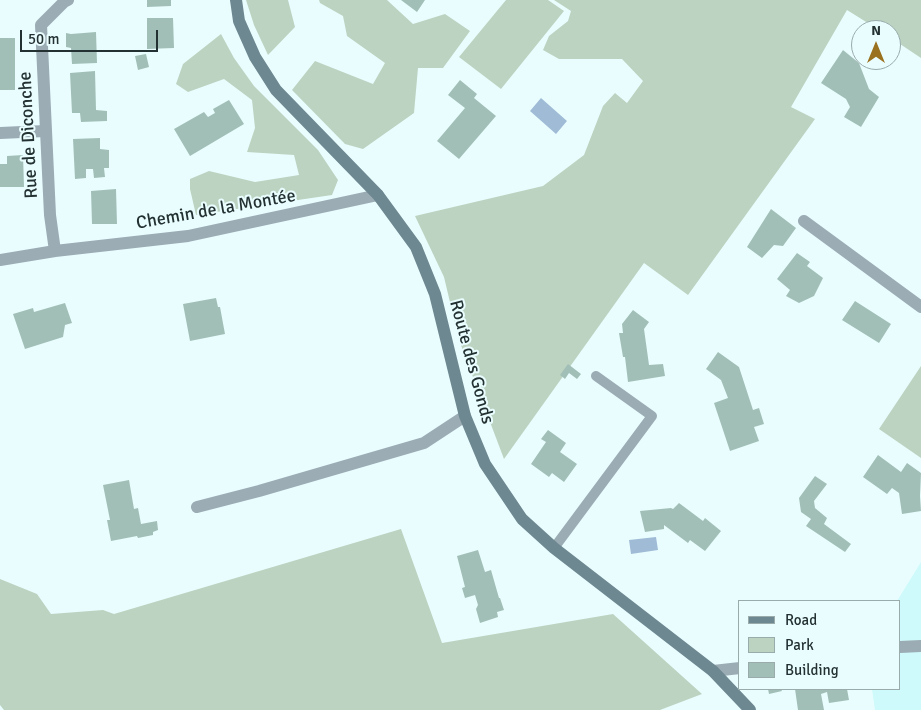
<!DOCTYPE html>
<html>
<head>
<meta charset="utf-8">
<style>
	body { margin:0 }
	#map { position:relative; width:921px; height:710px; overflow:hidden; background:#e9fdfe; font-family:Signika,sans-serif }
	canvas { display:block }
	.legend { position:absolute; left:738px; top:600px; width:162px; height:90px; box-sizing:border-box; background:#e9fdfe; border:1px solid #9aabac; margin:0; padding:6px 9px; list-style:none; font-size:15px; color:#243132 }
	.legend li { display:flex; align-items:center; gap:10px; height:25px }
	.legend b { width:25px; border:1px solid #9aabac }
	.north { position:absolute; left:851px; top:20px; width:50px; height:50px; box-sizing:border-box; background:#e9fdfe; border:1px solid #9aabac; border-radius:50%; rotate:0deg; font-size:14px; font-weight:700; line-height:20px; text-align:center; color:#243132 }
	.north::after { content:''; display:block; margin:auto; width:18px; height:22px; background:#9a721f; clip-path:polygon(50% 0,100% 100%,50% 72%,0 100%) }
	.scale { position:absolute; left:20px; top:30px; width:138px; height:22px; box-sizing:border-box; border:2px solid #243132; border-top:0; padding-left:6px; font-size:15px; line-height:18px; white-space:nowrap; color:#243132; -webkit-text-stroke:4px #e9fdfe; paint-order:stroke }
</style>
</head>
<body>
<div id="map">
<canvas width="921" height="710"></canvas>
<ul class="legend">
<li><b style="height:6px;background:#6e8892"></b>Road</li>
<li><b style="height:14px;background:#bcd3c1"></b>Park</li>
<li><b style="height:14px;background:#a1bfb7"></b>Building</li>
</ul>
<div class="north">N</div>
<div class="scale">50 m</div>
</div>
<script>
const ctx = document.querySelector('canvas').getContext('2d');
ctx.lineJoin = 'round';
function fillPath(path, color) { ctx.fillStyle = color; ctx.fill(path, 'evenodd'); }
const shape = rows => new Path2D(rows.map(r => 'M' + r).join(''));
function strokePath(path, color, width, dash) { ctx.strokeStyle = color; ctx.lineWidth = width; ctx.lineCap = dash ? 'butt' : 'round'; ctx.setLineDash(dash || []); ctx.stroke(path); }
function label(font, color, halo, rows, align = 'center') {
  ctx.font = font + ' Signika,sans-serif'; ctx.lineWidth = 4; ctx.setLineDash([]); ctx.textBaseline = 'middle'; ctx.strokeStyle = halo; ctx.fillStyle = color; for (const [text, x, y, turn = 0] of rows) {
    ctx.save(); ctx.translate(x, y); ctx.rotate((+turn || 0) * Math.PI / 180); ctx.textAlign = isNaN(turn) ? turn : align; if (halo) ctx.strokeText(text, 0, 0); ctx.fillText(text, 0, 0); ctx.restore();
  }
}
fillPath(shape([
	[921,562,921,710,875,710,872,689,900,689,900,601,897,601]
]), '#cefafc');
fillPath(shape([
	[246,0,288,0,295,27,268,55,254,25],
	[319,0,387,0,413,24,445,14,470,31,443,68,418,68,414,113,363,149,345,144,292,90,315,61,373,84,385,63,347,36,343,16,320,3],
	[506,0,548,0,564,11,501,89,459,57],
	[554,0,921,0,921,58,891,38,891,30,879,30,847,10,791,107,815,119,688,295,644,263,504,459,459,340,444,277,415,216,543,186,584,155,603,106,615,93,627,103,643,81,622,59,559,59,543,50,549,36,568,21,571,11],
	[221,34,234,58,254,86,318,150,338,180,332,195,196,215,190,189,190,179,209,171,255,182,299,175,294,155,247,152,255,128,252,100,224,79,188,92,176,84,183,64],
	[921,366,921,458,879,429],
	[401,529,442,643,613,614,702,694,660,710,4,710,0,705,0,579,37,594,51,614,103,610,114,614]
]), '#bcd3c1');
fillPath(shape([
	[541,98,567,121,556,134,530,111],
	[656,537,658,550,631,554,629,540]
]), '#9fbbd6');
fillPath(shape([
	[147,0,171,0,171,6,147,7],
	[401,0,425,0,417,12],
	[147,18,173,18,174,48,147,49],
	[96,32,97,63,72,64,71,48,66,47,66,33,71,34],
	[0,38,15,38,15,90,0,90],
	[843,50,859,63,869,89,879,97,861,127,844,117,850,107,846,99,821,83],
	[146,54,149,67,138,70,135,56],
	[95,71,96,110,107,111,107,121,81,122,80,113,72,113,70,73],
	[460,80,477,94,474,98,496,116,459,159,437,141,465,108,448,95],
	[229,100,244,124,190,156,174,129,204,112,208,117,215,113,213,109],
	[100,138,100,149,109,150,109,168,104,168,105,177,94,178,93,169,86,169,86,178,75,179,73,139],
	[23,155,24,187,0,187,0,164,7,164,7,156],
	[116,189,117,224,92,224,91,191],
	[771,209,796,228,783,246,774,245,762,258,747,247],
	[797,253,810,262,807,266,823,278,814,296,799,303,786,296,790,290,777,279],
	[216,298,218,307,220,307,225,334,190,341,183,304],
	[855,301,891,324,879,343,842,320],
	[65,303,72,323,65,325,63,337,25,349,13,314,33,308,34,312],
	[633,310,649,322,644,329,649,365,663,364,665,376,628,382,625,357,623,357,619,333,623,333,622,324],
	[718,352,739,367,753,410,759,408,764,424,754,427,759,441,730,451,714,403,728,398,721,380,706,369],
	[568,364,581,374,577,379,569,373,565,379,560,375],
	[548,430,566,443,560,452,577,464,564,482,552,473,549,477,531,464,546,442,541,439],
	[878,455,901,472,907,463,921,473,920,496,921,511,902,514,899,493,892,488,887,494,863,477],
	[815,476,827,484,814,501,815,508,827,518,824,524,851,544,845,552,806,526,811,519,801,512,799,498],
	[129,480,134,509,138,508,141,524,157,521,158,530,153,532,153,535,138,538,137,536,111,541,107,520,110,520,103,485],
	[679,503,703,521,705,518,721,531,705,551,690,540,688,543,664,525,664,529,645,532,640,511,671,508,673,509],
	[478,550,485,572,491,570,499,598,500,598,504,610,497,612,498,617,480,623,476,609,478,605,475,595,465,598,462,588,465,587,457,556],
	[768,689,781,689,782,691,769,694],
	[795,689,847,689,849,700,829,703,827,692,821,694,824,710,798,710]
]), '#a1bfb7');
strokePath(shape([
	[554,548,652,416,596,376]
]), '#9bacb4', 10);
strokePath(shape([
	[0,133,45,131],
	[804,221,921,307],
	[55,251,50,215,41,25,64,2,68,0],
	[0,260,55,251,188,236,378,195],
	[197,507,259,491,424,443,465,416],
	[900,647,921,646],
	[713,671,740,668]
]), '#9bacb4', 12);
strokePath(shape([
	[236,0,239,21,255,57,276,90,378,195,416,247,435,294,465,416,485,464,522,519,554,548,713,671,750,710]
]), '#6e8892', 12);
label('18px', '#243132', '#e9fdfe', [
	["Rue de Diconche",29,135,-93],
	["Chemin de la Montée",216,210,-10],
	["Route des Gonds",471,362,75]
]);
</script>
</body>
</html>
